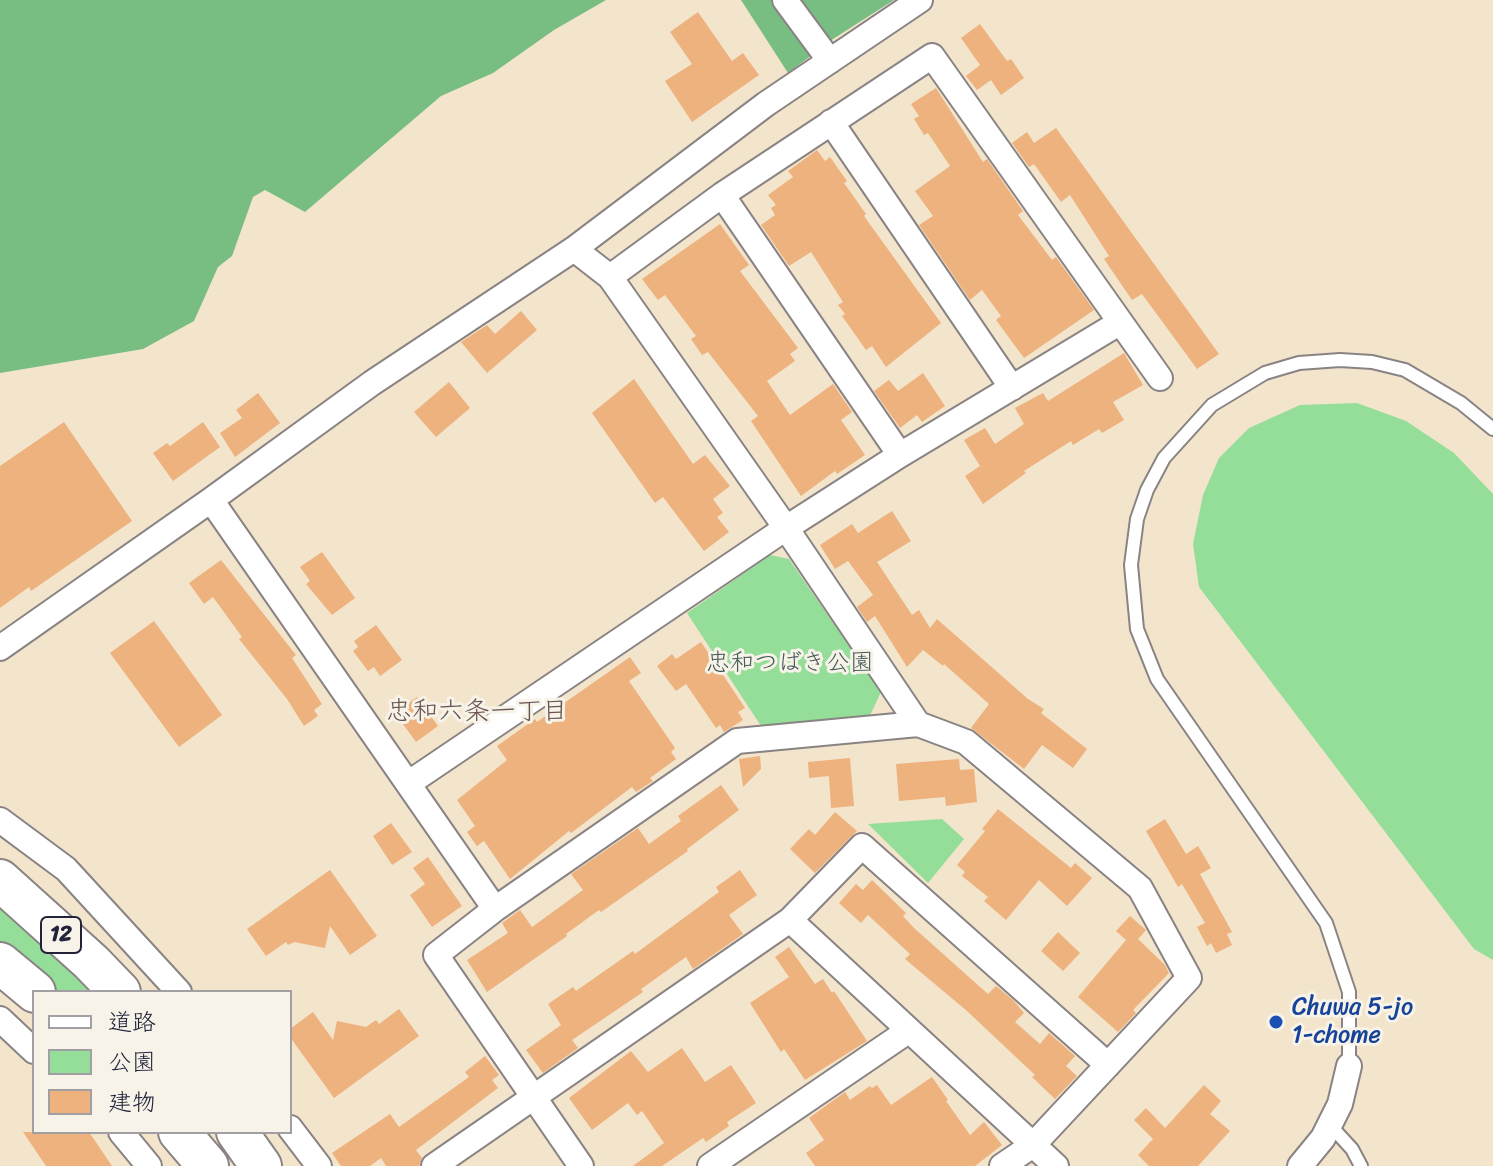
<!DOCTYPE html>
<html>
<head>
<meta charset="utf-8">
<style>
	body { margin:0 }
	#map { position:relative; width:1493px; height:1166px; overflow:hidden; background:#f3e4cc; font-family:Sriracha,"Klee One",sans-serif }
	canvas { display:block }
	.legend { position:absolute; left:32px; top:990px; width:260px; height:144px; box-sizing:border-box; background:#f7f3e8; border:2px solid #a29fa3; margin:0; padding:10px 14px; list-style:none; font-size:24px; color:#22223b }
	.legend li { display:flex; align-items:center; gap:16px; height:40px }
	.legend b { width:40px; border:2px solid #a29fa3 }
</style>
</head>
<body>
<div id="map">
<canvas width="1493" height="1166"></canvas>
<ul class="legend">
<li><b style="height:10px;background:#fff"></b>道路</li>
<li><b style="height:22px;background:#95de99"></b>公園</li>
<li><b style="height:22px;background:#edb27e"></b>建物</li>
</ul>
</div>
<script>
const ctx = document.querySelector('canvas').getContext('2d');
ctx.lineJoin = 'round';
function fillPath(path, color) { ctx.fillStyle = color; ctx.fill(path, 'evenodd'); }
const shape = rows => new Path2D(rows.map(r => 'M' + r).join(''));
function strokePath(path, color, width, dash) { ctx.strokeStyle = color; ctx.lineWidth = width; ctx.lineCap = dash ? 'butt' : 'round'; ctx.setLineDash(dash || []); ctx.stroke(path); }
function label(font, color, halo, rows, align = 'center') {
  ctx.font = font + ' Sriracha,"Klee One",sans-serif'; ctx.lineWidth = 6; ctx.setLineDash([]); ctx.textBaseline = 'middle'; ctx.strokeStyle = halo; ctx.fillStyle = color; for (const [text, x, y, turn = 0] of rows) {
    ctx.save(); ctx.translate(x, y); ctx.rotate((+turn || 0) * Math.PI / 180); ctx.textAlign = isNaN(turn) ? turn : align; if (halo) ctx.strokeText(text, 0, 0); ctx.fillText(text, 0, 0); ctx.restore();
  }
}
fillPath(shape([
	[1357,403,1406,421,1454,453,1493,494,1493,960,1474,949,1199,587,1193,544,1203,495,1219,458,1249,428,1300,405],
	[770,555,789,559,881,692,868,720,763,729,687,613],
	[942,819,964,839,928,883,868,824],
	[0,896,102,992,57,992,0,942]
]), '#95de99');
fillPath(shape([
	[0,0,606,0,554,30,493,73,441,96,305,212,265,190,253,197,232,256,218,267,194,321,143,349,0,373],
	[741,0,894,0,833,39,788,73]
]), '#78bd81');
fillPath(shape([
	[698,12,732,61,743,53,759,75,692,122,665,81,692,64,670,32],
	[980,24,1007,61,1011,59,1024,78,1001,95,991,80,977,90,966,76,980,65,961,38],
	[936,88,983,162,987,159,1023,211,1018,215,1052,260,1056,257,1094,310,1024,358,996,320,1001,316,982,290,970,300,919,225,933,216,915,191,950,166,928,133,924,135,914,119,919,116,911,104],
	[1056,128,1219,354,1197,369,1142,294,1132,300,1104,259,1109,256,1070,195,1061,202,1034,164,1029,167,1012,143,1027,132,1034,143],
	[817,150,825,161,830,157,847,181,844,183,866,214,864,216,941,323,886,367,872,346,866,350,842,316,845,314,838,305,843,302,811,252,789,266,761,225,775,215,771,208,776,205,768,195,793,177,788,171],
	[720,224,749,265,740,271,798,348,790,354,795,361,767,381,790,415,833,384,852,412,841,420,865,455,837,474,835,471,801,496,751,421,758,416,708,352,702,355,691,339,696,336,665,295,658,300,642,279],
	[521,311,537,330,487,373,461,342,487,325,495,334],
	[1124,353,1143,385,1113,402,1124,420,1102,433,1099,429,1073,445,1071,441,1024,471,1026,473,983,504,965,476,980,466,964,440,985,428,995,444,1024,424,1015,408,1043,393,1048,401],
	[923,373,945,406,922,422,917,415,900,428,874,391,889,380,898,391],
	[634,379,693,464,705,455,730,486,713,499,723,513,717,517,729,532,704,551,663,497,655,503,592,413],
	[449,382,470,408,436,437,414,412],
	[258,393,280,423,235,457,220,433,242,418,236,410],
	[64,422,132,521,31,591,29,587,0,608,0,466],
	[203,422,220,447,173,481,153,453,167,443,170,446],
	[892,511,911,541,877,562,912,615,919,610,930,628,937,619,1028,699,1044,709,1041,713,1087,749,1073,768,1042,745,1024,769,971,728,989,704,944,664,943,666,923,650,907,667,875,616,867,622,857,607,873,595,848,561,835,569,820,545,852,524,858,533],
	[322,552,355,598,332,615,306,584,310,581,300,567],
	[221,560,296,655,292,658,322,704,314,710,318,716,304,726,287,699,239,639,242,637,213,597,204,604,189,583],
	[154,621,222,715,179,747,110,653],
	[376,625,402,660,380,676,374,667,368,671,353,651,358,647,354,641],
	[701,642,745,708,738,712,743,720,724,732,720,725,716,728,686,684,676,691,657,666,672,654,676,659],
	[630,657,641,673,629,681,675,748,671,752,676,759,650,778,653,781,636,792,632,787,571,833,569,831,510,879,484,841,477,846,467,832,475,826,457,800,507,760,497,746,535,719,537,722],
	[417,697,438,726,416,742,395,713],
	[760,756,761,769,743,787,739,759],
	[850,758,854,806,831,808,829,776,809,778,808,762],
	[959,759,960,770,974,769,977,802,946,806,945,797,899,801,896,764],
	[721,785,739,810,687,849,688,851,601,912,599,910,566,934,567,936,487,992,467,960,508,933,502,923,520,910,532,927,583,890,571,874,638,828,649,844,681,821,678,816],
	[998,809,1071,868,1075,863,1092,878,1067,906,1039,880,1006,920,984,901,988,897,962,876,965,872,957,865,985,831,982,829],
	[835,812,857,831,815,873,790,849,809,829,815,835],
	[1165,819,1186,854,1198,846,1211,868,1200,874,1232,932,1227,934,1232,945,1216,953,1211,943,1207,946,1197,927,1205,923,1182,884,1178,887,1146,831],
	[391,823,412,852,392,865,373,836],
	[428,857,462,906,432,927,410,895,425,884,413,868],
	[330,870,377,936,350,955,330,926,325,948,294,942,288,945,286,942,266,956,247,929],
	[740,870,757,895,729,915,743,934,693,969,686,957,641,989,643,992,572,1040,578,1048,543,1073,526,1050,561,1025,548,1004,573,987,576,991,633,951,635,954,719,892,716,887],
	[872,880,906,913,903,916,914,928,988,994,996,986,1013,1000,1024,1013,1015,1022,1040,1044,1049,1033,1075,1056,1066,1066,1077,1076,1055,1099,1032,1077,1035,1075,967,1011,905,959,910,954,868,915,861,923,839,903,856,884,863,890],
	[1130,916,1146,930,1138,939,1165,965,1169,973,1133,1010,1136,1013,1118,1032,1078,997,1126,940,1116,931],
	[1058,932,1080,953,1063,971,1041,951],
	[789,947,815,984,823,979,832,993,834,991,867,1041,805,1080,784,1049,781,1052,750,1003,789,977,775,957],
	[399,1009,419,1036,334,1098,290,1037,290,1029,313,1012,333,1040,337,1021,366,1027,376,1020,379,1024],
	[682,1048,705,1082,731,1065,756,1103,727,1122,729,1126,706,1142,703,1138,662,1166,633,1166,664,1143,642,1111,637,1115,628,1103,592,1130,569,1098,631,1051,648,1072],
	[485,1056,499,1075,492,1080,498,1088,416,1150,422,1158,419,1166,386,1166,381,1158,370,1166,341,1166,332,1153,390,1114,399,1127,469,1077,465,1072],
	[932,1077,948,1100,946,1101,970,1135,984,1122,1002,1145,975,1166,815,1166,806,1153,824,1140,809,1118,845,1092,850,1100,870,1086,872,1088,877,1085,891,1105],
	[1204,1085,1221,1101,1210,1114,1230,1131,1198,1166,1149,1166,1138,1155,1153,1139,1134,1120,1146,1108,1165,1128],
	[23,1132,89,1132,112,1166,46,1166]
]), '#edb27e');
const service = shape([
	[1349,1066,1349,992,1326,923,1157,679,1137,629,1131,565,1137,519,1147,490,1164,458,1212,405,1265,373,1299,363,1340,360,1372,362,1405,370,1461,403,1493,429],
	[1329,1124,1352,1149,1361,1166]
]);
const minor = shape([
	[785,0,830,61],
	[831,122,1012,388],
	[722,195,900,455],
	[574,249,610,277,786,528,918,724],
	[610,277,722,195,932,56,1160,378],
	[211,500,495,909],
	[0,648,211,500,372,383,574,249,766,104,920,0],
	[409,783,786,528,900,455,1119,323],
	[0,820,66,869,179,992],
	[790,920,862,846,1108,1065],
	[0,1019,34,1051],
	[290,1128,319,1166],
	[121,1132,149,1166],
	[434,1166,790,920,1056,1166],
	[581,1166,436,955,495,909,737,741,918,724,966,742,1140,888,1189,978,1033,1145,1002,1166],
	[710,1166,908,1031],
	[1300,1166,1323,1138,1340,1104,1349,1066]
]);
const trunk = shape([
	[0,880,91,962,120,992],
	[0,963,35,992],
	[179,1132,208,1166],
	[237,1132,261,1166]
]);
strokePath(service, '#8a8384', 16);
strokePath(minor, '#8a8384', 28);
strokePath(trunk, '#8a8384', 44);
strokePath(service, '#fff', 12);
strokePath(minor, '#fff', 24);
strokePath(trunk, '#fff', 40);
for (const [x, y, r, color] of [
	[1276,1022,8,"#1a4fb4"]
]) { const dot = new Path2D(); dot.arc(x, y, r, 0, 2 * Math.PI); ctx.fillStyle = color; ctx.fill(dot); strokePath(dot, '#f7f3e8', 3); }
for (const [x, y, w] of [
	[61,935,40]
]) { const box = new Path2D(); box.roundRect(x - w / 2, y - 18, w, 36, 6); ctx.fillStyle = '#f7f3e8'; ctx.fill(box); strokePath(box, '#22223b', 2); }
label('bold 22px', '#22223b', null, [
	["12",61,935]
]);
label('24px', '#445a57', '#f7f3e8', [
	["忠和つばき公園",790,664]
]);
label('24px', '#164399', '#f7f3e8', [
	["Chuwa 5-jo",1292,1008],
	["1-chome",1292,1036]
], 'left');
label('26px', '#695452', '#f7f3e8', [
	["忠和六条一丁目",477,712]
]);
</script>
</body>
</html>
